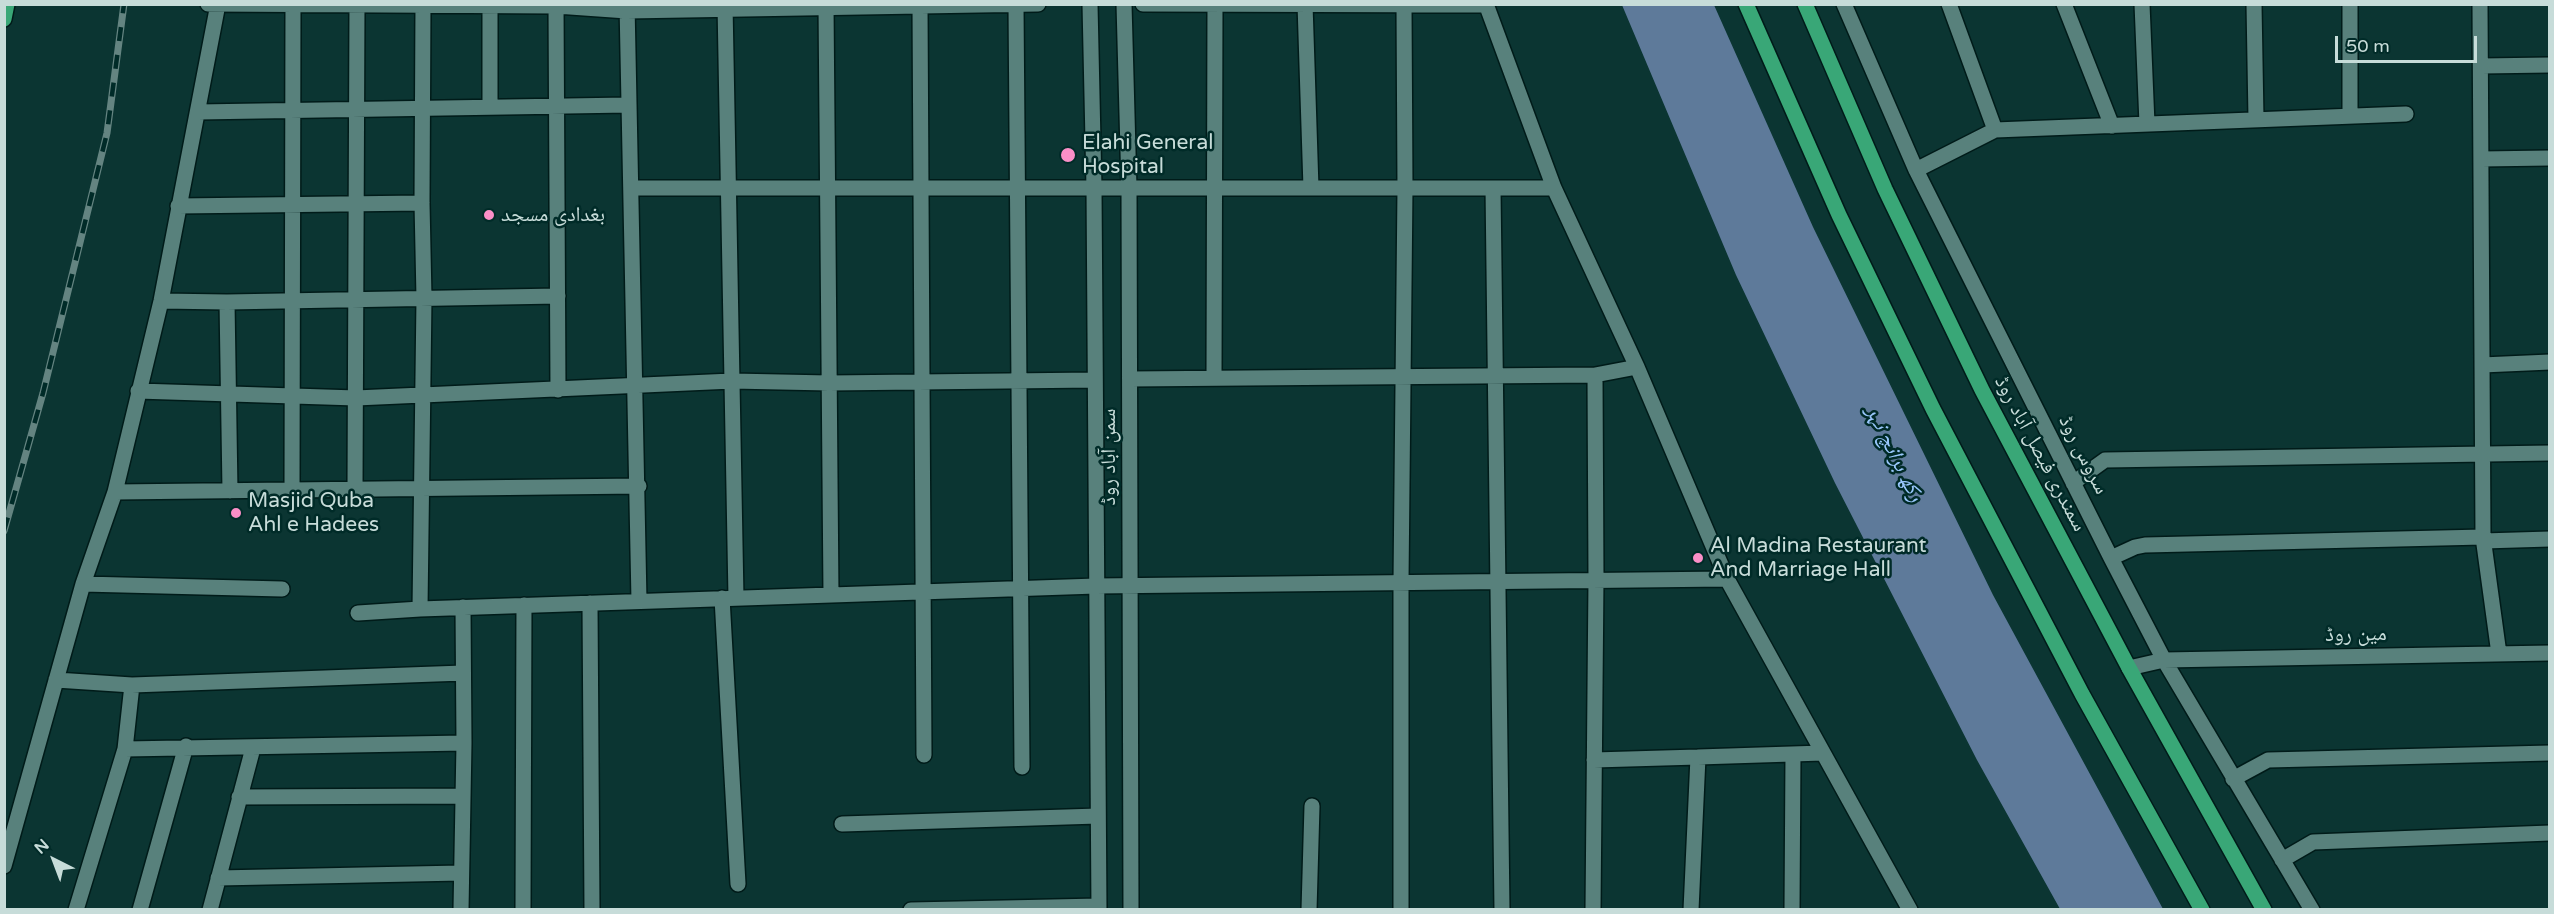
<!DOCTYPE html>
<html>
<head>
<meta charset="utf-8">
<style>
	body { margin:0 }
	#map { position:relative; width:2554px; height:914px; overflow:hidden; background:#0b3532; font-family:"Varela Round",sans-serif }
	canvas { display:block }
	.frame { position:absolute; inset:0; border:6px solid #c7dcd9; pointer-events:none }
	.north { position:absolute; left:24px; top:830px; width:60px; height:60px; -webkit-text-stroke:4px #002b28; paint-order:stroke; rotate:318deg; font-size:16px; font-weight:700; line-height:24px; text-align:center; color:#c7dcd9 }
	.north::after { content:''; display:block; margin:auto; width:21px; height:27px; background:#c7dcd9; clip-path:polygon(50% 0,100% 100%,50% 72%,0 100%) }
	.scale { position:absolute; left:2335px; top:36px; width:142px; height:27px; box-sizing:border-box; border:3px solid #c7dcd9; border-top:0; padding-left:8px; font-size:18px; line-height:21px; white-space:nowrap; color:#c7dcd9; -webkit-text-stroke:4px #002b28; paint-order:stroke }
</style>
</head>
<body>
<div id="map">
<canvas width="2554" height="914"></canvas>
<div class="frame"></div>
<div class="north">N</div>
<div class="scale">50 m</div>
</div>
<script>
const ctx = document.querySelector('canvas').getContext('2d');
ctx.lineJoin = 'round';
function fillPath(path, color) { ctx.fillStyle = color; ctx.fill(path, 'evenodd'); }
const shape = rows => new Path2D(rows.map(r => 'M' + r).join(''));
function strokePath(path, color, width, dash) { ctx.strokeStyle = color; ctx.lineWidth = width; ctx.lineCap = dash ? 'butt' : 'round'; ctx.setLineDash(dash || []); ctx.stroke(path); }
function label(font, color, halo, rows, align = 'center') {
  ctx.font = font + ' "Varela Round","Noto Naskh Arabic",sans-serif'; ctx.lineWidth = 5; ctx.setLineDash([]); ctx.textBaseline = 'middle'; ctx.strokeStyle = halo; ctx.fillStyle = color; for (const [text, x, y, turn = 0] of rows) {
    ctx.save(); ctx.translate(x, y); ctx.rotate((+turn || 0) * Math.PI / 180); ctx.textAlign = isNaN(turn) ? turn : align; if (halo) ctx.strokeText(text, 0, 0); ctx.fillText(text, 0, 0); ctx.restore();
  }
}
fillPath(shape([
	[1622,5,1714,5,1813,227,1993,595,2163,909,2060,909,1977,760,1835,483,1736,275]
]), '#5e7a9a');
const minor = shape([
	[208,4,556,6,627,11,1038,4],
	[556,4,558,390],
	[627,4,639,601],
	[725,4,736,598],
	[826,4,831,595],
	[920,4,924,755],
	[1090,4,1094,188,1099,910],
	[1124,4,1129,188,1131,910],
	[1143,4,1487,5],
	[1305,4,1311,188],
	[1486,4,1554,188,1637,367,1727,579,1910,910],
	[1844,4,1916,170,2111,558,2164,660,2312,910],
	[1949,4,1995,130],
	[2064,4,2112,126],
	[2142,4,2147,124],
	[2254,4,2256,119],
	[2480,4,2483,537,2499,654],
	[1016,5,1022,767],
	[2481,66,2550,65],
	[490,107,490,4],
	[198,112,628,105],
	[2350,116,2350,4],
	[2481,159,2550,158],
	[1916,170,1995,130,2406,114],
	[631,188,1554,188],
	[1493,188,1502,910],
	[178,206,422,203],
	[161,301,227,302,558,296],
	[227,302,230,491],
	[2482,365,2550,362],
	[1214,378,1215,5],
	[1130,379,1595,375,1637,367],
	[138,391,356,398,732,381,829,383,1095,380],
	[2073,483,2105,460,2550,453],
	[355,489,357,4],
	[292,490,293,4],
	[115,492,639,486],
	[2483,541,2550,539],
	[2111,558,2135,547,2145,545,2483,537],
	[83,584,282,589],
	[722,598,738,884],
	[590,603,592,910],
	[420,609,424,298,422,203,423,4],
	[358,613,420,609,1096,586,1727,579],
	[2129,668,2164,660,2550,653],
	[56,680,132,685,463,673],
	[125,749,464,743],
	[1698,757,1823,753],
	[1594,760,1698,757,1691,910],
	[2233,779,2268,760,2550,753],
	[239,797,462,796],
	[842,824,1098,816],
	[2282,860,2313,842,2550,833],
	[4,866,83,584,115,492,161,301,218,4],
	[218,878,461,873],
	[76,910,125,749,132,685],
	[140,910,186,746],
	[210,910,253,748],
	[461,910,464,743,463,607],
	[523,910,524,605],
	[911,910,1099,906],
	[1309,910,1312,806],
	[1401,910,1401,582,1405,188,1404,5],
	[1593,910,1596,579,1595,375],
	[1792,910,1793,754]
]);
const major = shape([
	[1746,4,1839,215,1933,409,2082,694,2202,910],
	[1805,4,1885,189,1982,390,2129,668,2264,910],
	[4,19,7,4]
]);
strokePath(minor, '#001b19', 18);
strokePath(major, '#001b19', 18);
strokePath(minor, '#58817c', 15);
strokePath(major, '#39a777', 15);
const rail = shape([
	[4,531,43,393,107,133,124,4]
]);
strokePath(rail, '#648481', 7);
strokePath(rail, '#002b28', 4.5, [14]);
for (const [x, y, r, color] of [
	[1068,155,8,"#fa8fc7"],
	[489,215,6,"#fa8fc7"],
	[236,513,6,"#fa8fc7"],
	[1698,558,6,"#fa8fc7"]
]) { const dot = new Path2D(); dot.arc(x, y, r, 0, 2 * Math.PI); ctx.fillStyle = color; ctx.fill(dot); strokePath(dot, '#002b28', 2); }
label('21px', '#c7dcd9', '#002b28', [
	["Elahi General",1082,143],
	["Hospital",1082,167],
	["بغدادی مسجد",501,215],
	["Masjid Quba",248,501],
	["Ahl e Hadees",248,525],
	["Al Madina Restaurant",1710,546],
	["And Marriage Hall",1710,570]
], 'left');
label('21px', '#c7dcd9', '#002b28', [
	["سمندری فیصل آباد روڈ",2040,454,62],
	["سروس روڈ",2083,455,63],
	["سمن آباد روڈ",1109,457,-90],
	["مین روڈ",2356,635,-1]
]);
label('italic 22px', '#99c7fc', '#002b28', [
	["رکھ برانچ نہر",1894,454,64]
]);
</script>
</body>
</html>
